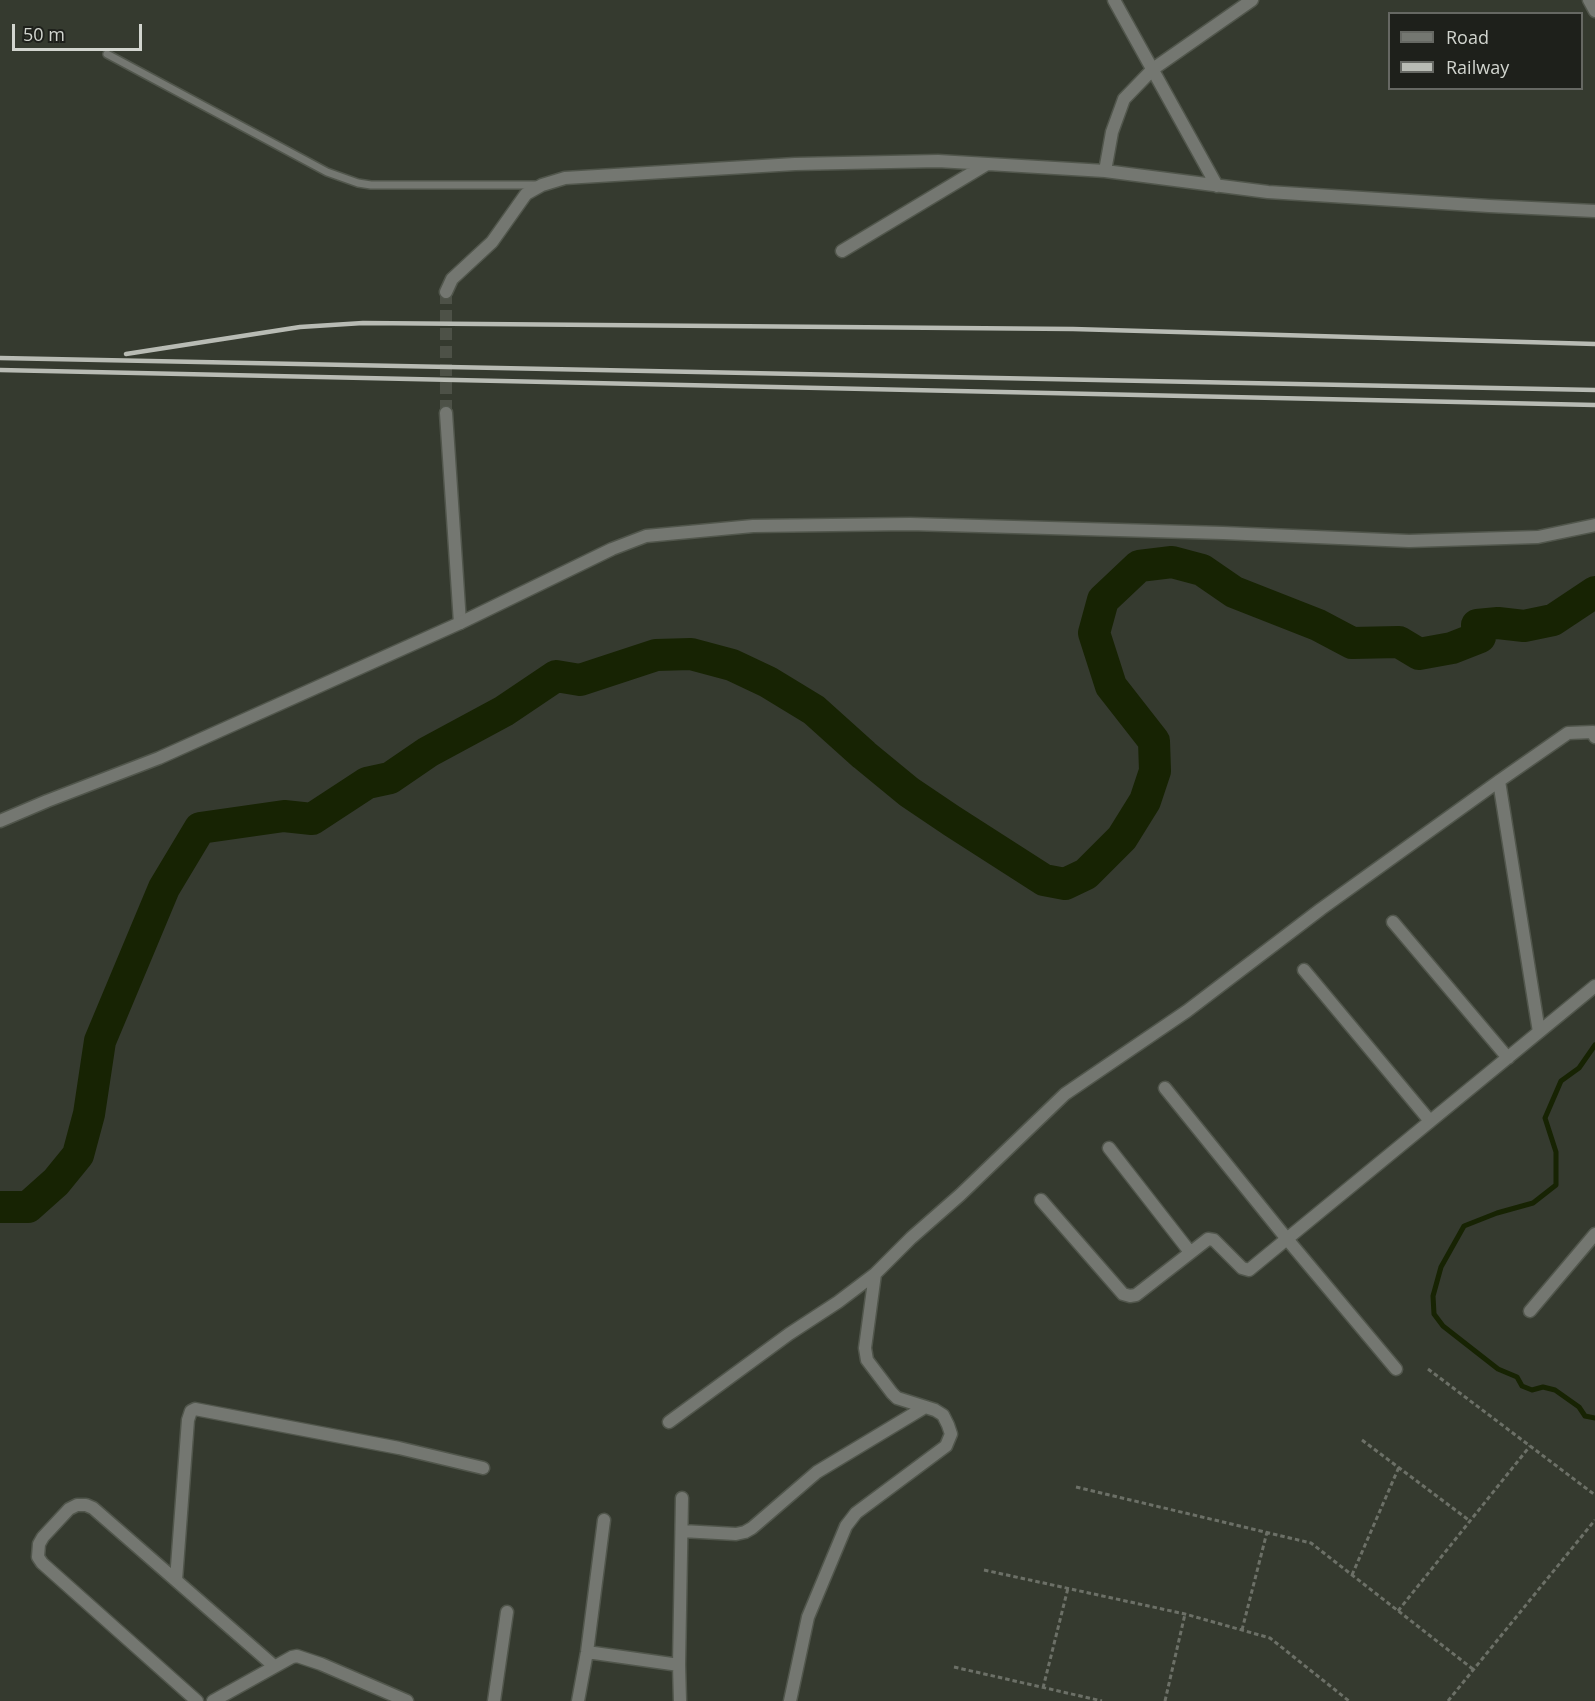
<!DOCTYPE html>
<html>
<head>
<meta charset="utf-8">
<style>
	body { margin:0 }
	#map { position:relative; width:1595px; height:1701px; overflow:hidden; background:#353a2f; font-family:"Open Sans",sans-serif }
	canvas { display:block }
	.legend { position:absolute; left:1388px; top:12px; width:195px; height:78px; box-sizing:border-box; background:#1e201b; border:2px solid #666863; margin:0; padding:8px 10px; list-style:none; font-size:18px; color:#d2d5cf }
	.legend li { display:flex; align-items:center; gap:12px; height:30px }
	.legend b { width:30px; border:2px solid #666863 }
	.scale { position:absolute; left:12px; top:24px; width:130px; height:27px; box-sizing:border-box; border:3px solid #d2d5cf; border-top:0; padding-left:8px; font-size:18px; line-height:21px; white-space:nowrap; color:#d2d5cf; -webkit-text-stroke:4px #1e201b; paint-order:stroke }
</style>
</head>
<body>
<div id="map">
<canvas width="1595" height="1701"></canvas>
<ul class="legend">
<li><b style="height:8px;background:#747771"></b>Road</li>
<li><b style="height:8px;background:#b8bbb4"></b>Railway</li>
</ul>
<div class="scale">50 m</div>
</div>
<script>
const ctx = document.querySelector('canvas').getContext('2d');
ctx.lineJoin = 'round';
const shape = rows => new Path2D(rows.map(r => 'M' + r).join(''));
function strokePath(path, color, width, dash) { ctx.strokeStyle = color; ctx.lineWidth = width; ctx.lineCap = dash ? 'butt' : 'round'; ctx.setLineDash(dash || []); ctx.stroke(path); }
strokePath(shape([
	[1595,1045,1579,1068,1561,1081,1545,1118,1556,1152,1556,1185,1533,1203,1497,1213,1464,1226,1441,1267,1433,1296,1434,1314,1443,1326,1498,1369,1517,1377,1522,1386,1532,1390,1543,1387,1555,1390,1579,1407,1585,1416,1595,1418]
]), '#172303', 5);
strokePath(shape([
	[0,1207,28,1207,56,1182,78,1155,89,1114,100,1041,164,888,200,828,284,816,312,819,367,783,390,778,428,752,504,711,556,676,580,680,656,655,691,654,732,665,768,682,814,710,864,755,909,792,952,821,1044,880,1065,884,1086,874,1122,838,1145,801,1155,771,1154,741,1111,686,1094,633,1103,600,1139,566,1172,562,1202,570,1234,592,1318,625,1352,643,1399,642,1419,654,1452,648,1480,637,1477,625,1498,623,1524,626,1553,620,1595,592]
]), '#172303', 32);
strokePath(shape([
	[446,292,446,413]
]), '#4d5147', 12, [12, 6]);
const service = shape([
	[107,54,327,172,358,183,371,185,538,185]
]);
const minor = shape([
	[1114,0,1217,186],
	[1589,0,1595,11],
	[1105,171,1112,132,1124,99,1153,69,1252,0],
	[842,251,987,164],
	[446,292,452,279,492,242,526,194,542,185,565,178,795,164,938,161,1105,171,1268,192,1489,206,1595,211],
	[446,413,460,623],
	[1499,781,1539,1032],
	[1393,922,1508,1058],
	[1304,970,1430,1121],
	[1165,1088,1287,1239,1396,1369],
	[1109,1148,1190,1252],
	[1041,1200,1123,1294,1130,1296,1136,1295,1208,1239,1214,1240,1242,1268,1249,1270,1595,986],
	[1530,1311,1595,1234],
	[669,1422,789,1334,838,1302,875,1274,911,1238,960,1195,1065,1094,1187,1011,1321,909,1499,781,1568,733,1593,732,1595,737],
	[682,1531,736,1534,745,1532,752,1528,817,1472,925,1407],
	[176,1580,188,1420,191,1411,195,1409,399,1448,483,1468],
	[587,1652,679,1665,680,1701],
	[679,1665,682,1498],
	[197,1701,42,1563,38,1557,39,1544,43,1537,69,1509,77,1505,86,1505,93,1508,274,1666],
	[213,1701,292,1657,297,1656,321,1664,407,1701],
	[494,1701,507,1612],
	[578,1701,587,1652,604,1520],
	[790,1701,808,1617,846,1526,856,1513,946,1446,951,1434,948,1425,943,1415,935,1410,897,1398,892,1393,867,1360,865,1348,875,1274]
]);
const tertiary = shape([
	[0,821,47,801,159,758,460,623,612,549,646,536,753,526,910,524,1223,533,1409,541,1538,537,1595,525]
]);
strokePath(service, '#51564c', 10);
strokePath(minor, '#51564c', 15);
strokePath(tertiary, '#51564c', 15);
strokePath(shape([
	[1428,1369,1595,1495],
	[1362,1440,1470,1521],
	[1076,1487,1311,1543,1474,1670],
	[984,1570,1185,1614,1270,1638,1349,1701],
	[1352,1575,1399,1467],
	[1398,1611,1530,1446],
	[1242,1630,1267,1532],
	[954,1667,1102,1701],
	[1043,1688,1068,1588],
	[1165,1701,1185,1614],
	[1448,1701,1595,1520]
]), '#6c7067', 3, [4.5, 3]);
strokePath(service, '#747771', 7);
strokePath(minor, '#747771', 12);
strokePath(tertiary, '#747771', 12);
strokePath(shape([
	[126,354,300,327,363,323,1073,329,1595,344],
	[0,358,1595,390],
	[0,370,1595,405]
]), '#b8bbb4', 4.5);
</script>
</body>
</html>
